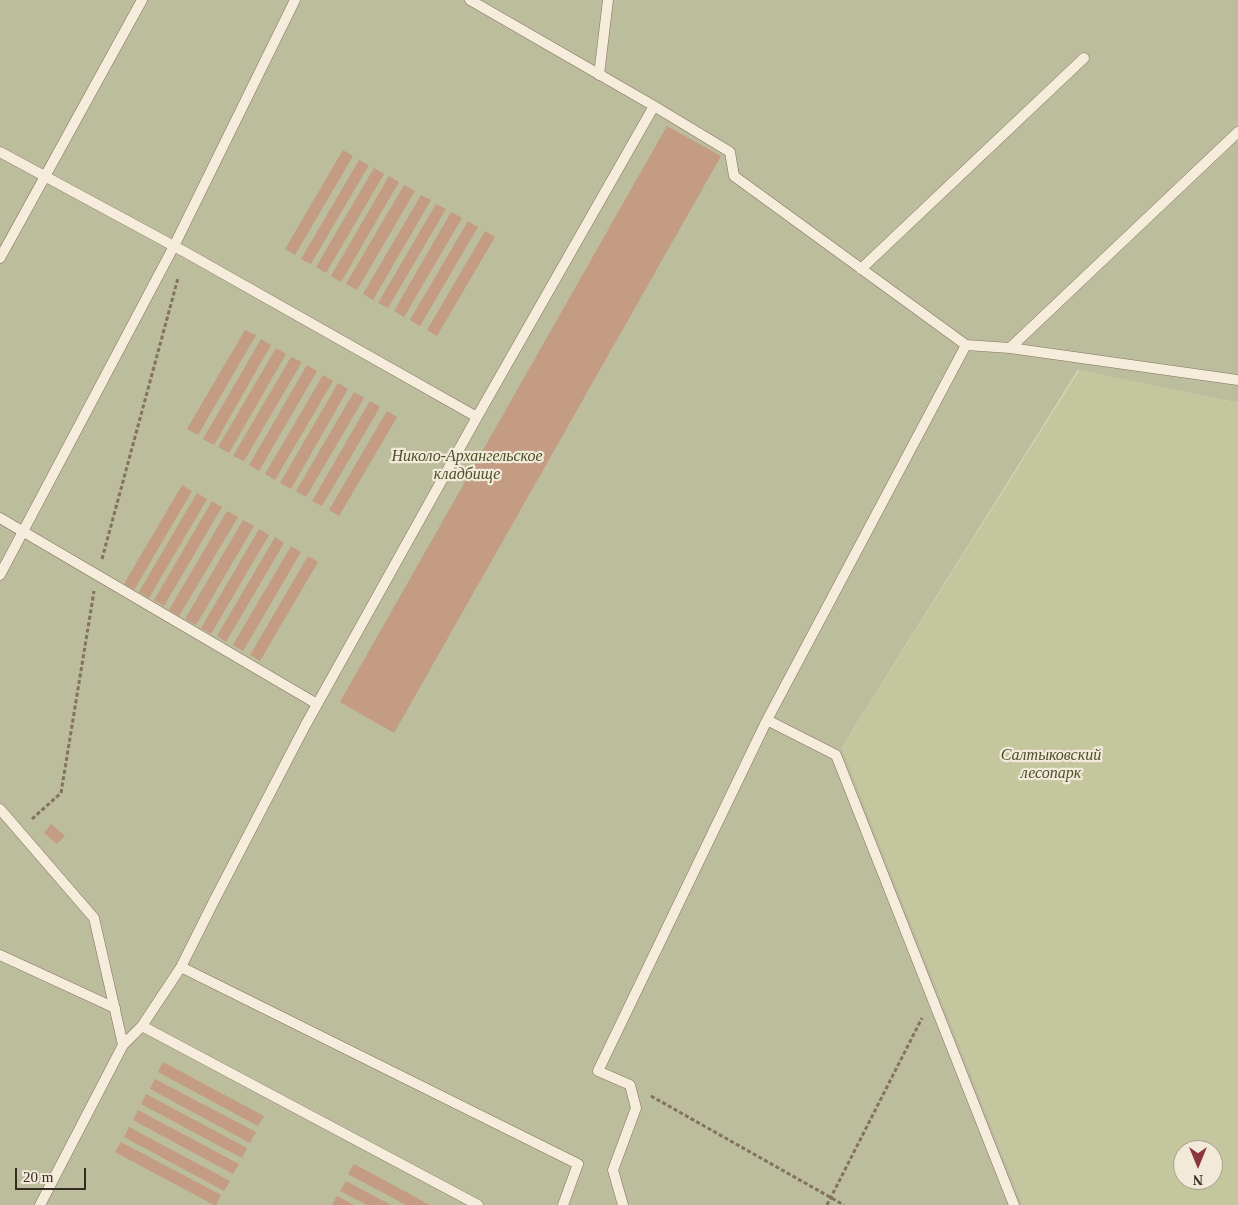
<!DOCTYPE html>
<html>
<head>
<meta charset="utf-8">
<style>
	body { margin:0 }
	#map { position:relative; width:1238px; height:1205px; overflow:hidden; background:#eadec9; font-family:Georgia,serif }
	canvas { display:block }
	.north { position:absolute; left:1173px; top:1140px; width:50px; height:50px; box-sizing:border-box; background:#f2e9d8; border:1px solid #a79d8f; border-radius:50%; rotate:180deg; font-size:14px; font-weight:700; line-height:20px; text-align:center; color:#362b21 }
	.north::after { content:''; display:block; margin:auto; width:18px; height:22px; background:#8d363b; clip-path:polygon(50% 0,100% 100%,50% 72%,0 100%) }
	.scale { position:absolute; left:15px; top:1168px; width:71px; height:22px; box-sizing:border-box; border:2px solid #362b21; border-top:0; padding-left:6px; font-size:15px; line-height:18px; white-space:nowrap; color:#362b21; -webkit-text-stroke:4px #f2e9d8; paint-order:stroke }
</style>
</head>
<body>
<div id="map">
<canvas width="1238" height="1205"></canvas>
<div class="north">N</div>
<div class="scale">20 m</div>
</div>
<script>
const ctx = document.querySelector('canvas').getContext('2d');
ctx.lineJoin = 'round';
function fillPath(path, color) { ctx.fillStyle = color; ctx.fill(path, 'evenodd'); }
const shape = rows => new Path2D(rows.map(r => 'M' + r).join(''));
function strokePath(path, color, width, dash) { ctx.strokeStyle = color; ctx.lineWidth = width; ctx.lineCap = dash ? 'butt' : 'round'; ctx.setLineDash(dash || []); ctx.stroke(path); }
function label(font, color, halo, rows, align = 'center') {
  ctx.font = font + ' Georgia,serif'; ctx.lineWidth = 4.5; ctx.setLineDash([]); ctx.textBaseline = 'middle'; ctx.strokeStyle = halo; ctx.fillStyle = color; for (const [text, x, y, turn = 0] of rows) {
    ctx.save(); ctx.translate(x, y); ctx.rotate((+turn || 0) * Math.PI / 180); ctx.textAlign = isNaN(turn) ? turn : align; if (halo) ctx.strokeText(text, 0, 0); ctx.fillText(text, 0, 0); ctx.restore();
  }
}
fillPath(shape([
	[1079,370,1238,403,1238,1205,1023,1205,842,747],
	[1183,1150,1213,1150,1213,1180,1183,1180]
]), '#c4c79e');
fillPath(shape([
	[0,0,1238,0,1238,403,1078,370,842,747,1023,1205,0,1205]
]), '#bbbd9c');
fillPath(shape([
	[667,126,721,156,394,733,340,702],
	[343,150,353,156,295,255,285,249],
	[359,160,369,165,311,264,301,259],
	[374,168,384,174,326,273,316,267],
	[389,176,399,182,341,282,331,276],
	[404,185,415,191,357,290,346,284],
	[421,195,431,200,373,300,363,294],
	[436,204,446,209,388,308,378,303],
	[451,212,462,218,404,317,394,311],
	[468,221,478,227,420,326,410,320],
	[485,231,495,237,437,336,427,330],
	[245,330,256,335,198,435,187,429],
	[261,339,271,345,214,445,203,439],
	[276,348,286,354,229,453,218,447],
	[291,357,302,362,244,461,233,456],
	[307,365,317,371,259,471,249,465],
	[323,375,333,381,275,480,265,474],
	[338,383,348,389,291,489,280,483],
	[354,392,364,398,306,497,296,491],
	[370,401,380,407,322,506,312,501],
	[387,411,397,417,339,516,329,510],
	[182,485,192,491,134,590,124,584],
	[197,493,207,499,149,598,139,592],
	[212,501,222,507,164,606,154,600],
	[227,511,238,517,179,616,169,610],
	[243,520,254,526,196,625,185,619],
	[259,529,269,535,211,634,201,628],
	[275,537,284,543,226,642,217,636],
	[291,546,301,552,243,651,233,645],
	[308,556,318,562,260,661,250,655],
	[51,824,65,836,57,844,44,833],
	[163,1062,264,1116,258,1126,158,1072],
	[155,1079,256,1132,250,1143,150,1089],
	[146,1094,247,1148,242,1158,141,1104],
	[138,1110,239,1164,233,1174,133,1120],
	[129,1127,230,1181,224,1191,124,1137],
	[121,1142,221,1195,216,1205,214,1205,115,1152],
	[354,1164,430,1205,406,1205,348,1174],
	[346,1181,391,1205,367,1205,340,1191],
	[337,1196,354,1205,332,1205]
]), '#c49b83');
const lane = shape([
	[470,0,654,106,730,152,734,176,966,345,1010,348,1238,132],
	[599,75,608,0],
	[0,152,185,252,477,417],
	[0,258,142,0],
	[861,269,1084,58],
	[1010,348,1238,380],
	[0,518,317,704],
	[0,575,174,246,295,0],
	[767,720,966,345],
	[0,809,94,918,123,1045,40,1205],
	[0,955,115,1008],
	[181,967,578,1164,563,1205],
	[142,1026,478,1205],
	[123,1045,142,1026,181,967,215,899,305,726,477,417,654,106],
	[623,1205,613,1170,636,1108,630,1085,598,1071,767,720,836,755,1014,1205]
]);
strokePath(lane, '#84715f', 11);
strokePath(shape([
	[102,559,178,278],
	[32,819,61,793,94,591],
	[651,1096,844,1205],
	[827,1205,922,1018]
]), '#84715f', 3, [4, 2.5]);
strokePath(lane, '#f6ecdb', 10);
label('italic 16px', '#49512a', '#f2e9d8', [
	["Николо-Архангельское",467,457],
	["кладбище",467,475],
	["Салтыковский",1051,756],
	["лесопарк",1051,774]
]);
</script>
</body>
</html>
